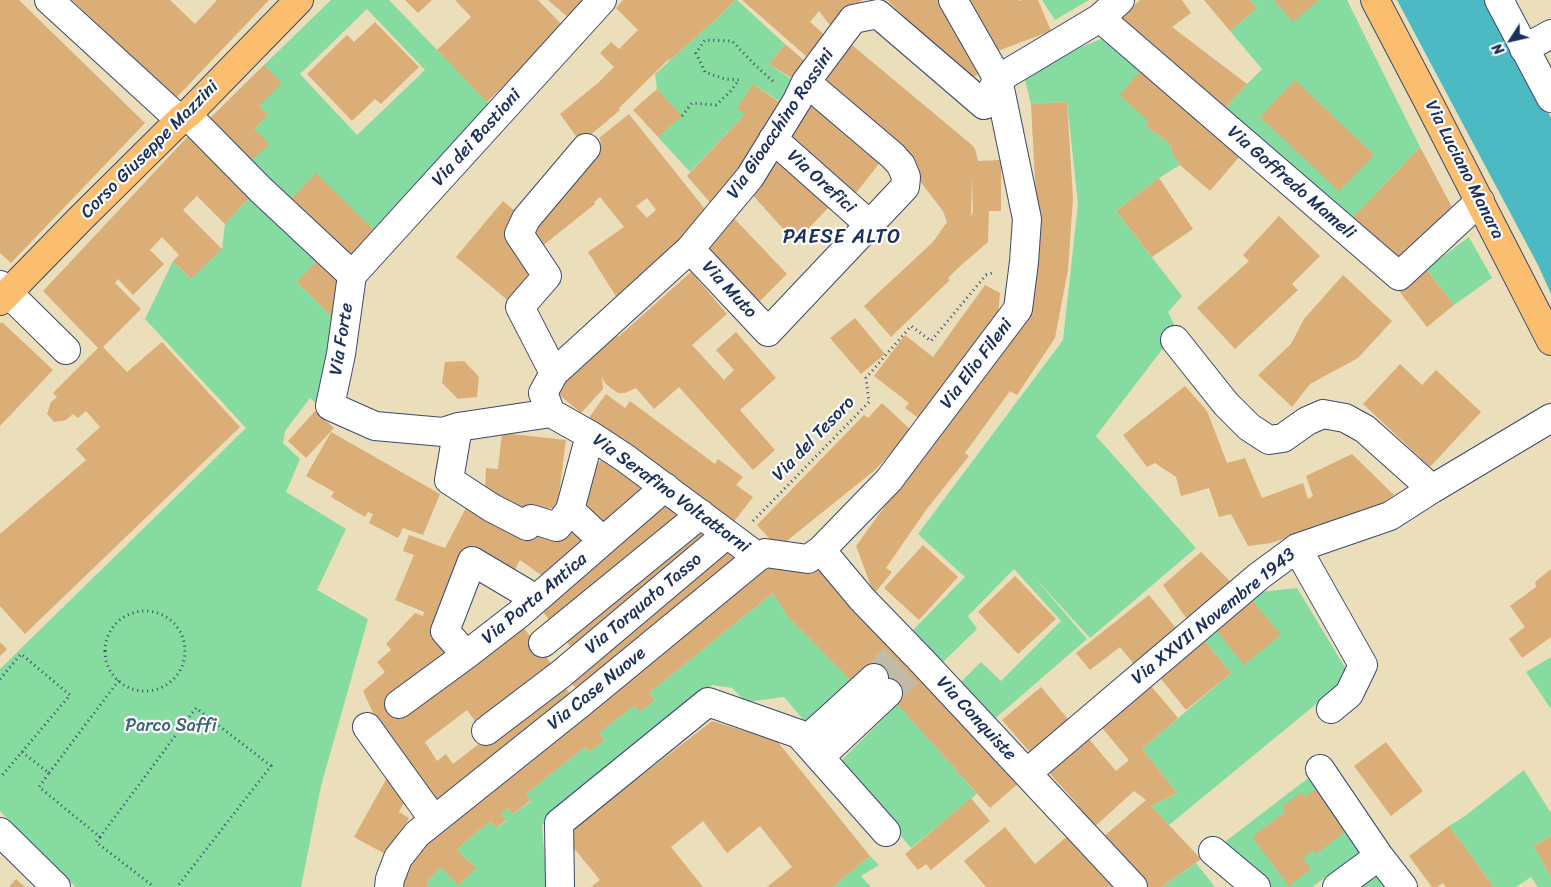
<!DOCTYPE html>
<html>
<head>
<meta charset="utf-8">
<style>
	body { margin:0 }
	#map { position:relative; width:1551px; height:887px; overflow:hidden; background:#ebdebb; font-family:Sriracha,sans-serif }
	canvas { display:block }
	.north { position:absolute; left:1486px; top:15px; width:50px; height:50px; -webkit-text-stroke:4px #fff; paint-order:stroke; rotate:235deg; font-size:14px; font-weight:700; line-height:20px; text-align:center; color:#1b2f5e }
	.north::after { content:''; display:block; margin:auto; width:18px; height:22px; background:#1b2f5e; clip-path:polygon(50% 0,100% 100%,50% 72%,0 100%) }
</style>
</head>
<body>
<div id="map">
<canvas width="1551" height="887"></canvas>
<div class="north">N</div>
</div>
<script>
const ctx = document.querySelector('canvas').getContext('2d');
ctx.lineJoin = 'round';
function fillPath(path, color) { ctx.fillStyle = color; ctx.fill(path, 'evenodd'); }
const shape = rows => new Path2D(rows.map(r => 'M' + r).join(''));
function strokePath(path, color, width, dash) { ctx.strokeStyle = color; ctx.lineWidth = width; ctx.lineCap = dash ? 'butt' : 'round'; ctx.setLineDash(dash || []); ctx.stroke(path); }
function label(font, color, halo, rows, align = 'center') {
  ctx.font = font + ' Sriracha,sans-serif'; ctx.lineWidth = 4.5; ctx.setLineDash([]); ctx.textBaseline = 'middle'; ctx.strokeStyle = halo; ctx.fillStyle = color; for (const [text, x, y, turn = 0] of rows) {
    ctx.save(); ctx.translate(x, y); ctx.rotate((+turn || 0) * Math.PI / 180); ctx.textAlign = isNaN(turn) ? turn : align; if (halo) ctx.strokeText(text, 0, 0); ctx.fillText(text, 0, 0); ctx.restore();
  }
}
fillPath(shape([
	[331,0,389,0,494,109,379,235,316,174,287,203,247,165,254,129,268,115,259,106,264,65],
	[367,9,425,70,357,135,300,74],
	[735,0,737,0,785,44,769,64,793,80,779,101,753,84,745,114,690,172,658,137,681,116,657,89,655,74,721,15],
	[1042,0,1089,0,1055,20],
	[1250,0,1347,0,1420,147,1350,221,1222,112,1247,84,1262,69,1230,31,1257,8],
	[1101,39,1140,71,1149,122,1146,126,1170,144,1172,152,1180,165,1159,178,1116,211,1182,296,1168,312,1177,330,1096,436,1196,548,1090,638,1034,577,1087,639,992,721,959,684,981,662,1001,681,1061,621,1014,569,968,616,977,629,940,665,909,634,965,577,918,534,1063,340,1078,204,1067,102,1031,104,1025,80,1052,59],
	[254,193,320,257,297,282,337,322,319,406,310,398,285,431,283,443,300,459,286,492,346,529,317,590,368,619,321,786,301,887,76,887,49,863,0,811,0,669,246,428,145,319,173,261,191,279,222,249,225,224],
	[1469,237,1492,278,1454,305,1426,269],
	[1297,588,1346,669,1338,686,1169,825,1151,806,1177,793,1142,749,1231,673,1202,638,1252,593],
	[773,593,788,617,853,683,807,724,784,697,746,702,732,688,712,685,542,825,547,887,427,887,428,881,441,867,476,868,457,850,468,839,491,821,496,828,506,821,501,813,508,808,513,814,531,801,526,794,585,747,589,752,604,740,599,733,635,705,640,711,655,700,649,693],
	[1551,657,1551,709,1526,672],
	[898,704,977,794,911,848,839,763],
	[1320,769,1371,845,1312,887,1256,887,1213,851],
	[1524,770,1551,813,1551,836,1534,846,1551,877,1551,887,1538,887,1531,877,1516,887,1494,887,1449,826,1465,816],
	[870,856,879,865,861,876,871,887,833,887],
	[1379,856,1403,887,1337,887],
	[1196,863,1215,887,1162,887]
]), '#86dca0');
fillPath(shape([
	[1397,0,1491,0,1551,118,1551,294,1539,267]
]), '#4cbac3');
fillPath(shape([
	[0,0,19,0,145,123,11,263,0,253],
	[72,0,170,0,195,24,217,0,269,0,176,98],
	[405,0,432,0,418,13],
	[455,0,538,0,564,27,487,102,437,50,471,17],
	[548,0,588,0,571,20],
	[623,0,735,0,721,15,668,62,670,58,619,108,620,110,581,143,560,114,598,83,614,67,600,53,611,42,619,49,638,30,616,8],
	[742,0,862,0,832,28,819,11,810,22,845,53,852,45,972,145,975,149,978,161,1001,160,1001,211,989,211,988,242,958,268,948,278,950,280,891,337,864,306,933,242,947,222,943,211,916,176,820,83,838,61,817,43,806,56],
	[972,177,973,211,971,218],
	[887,0,941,0,982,71,970,80],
	[964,0,1018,0,1019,1,1022,0,1038,0,1051,31,995,52],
	[1140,0,1182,0,1191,13,1172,27,1247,84,1222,112,1115,22],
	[1204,0,1250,0,1257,8,1230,31],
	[1274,0,1319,0,1293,22],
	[375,22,419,67,381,104,375,99,352,121,307,74,347,35,354,42],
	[785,44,806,62,795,80,769,64],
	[264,65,282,83,259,106,268,115,254,129,269,144,247,165,206,122],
	[1140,71,1240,156,1210,191,1180,165,1172,152,1170,144,1146,126,1149,122,1120,95],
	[1295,80,1374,155,1339,191,1260,117],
	[753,84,782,104,770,130,713,206,687,176,745,114,737,108],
	[657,89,682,116,658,137,633,110],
	[814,99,885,156,852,198,780,141],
	[1067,102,1073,198,1068,270,1055,338,1017,395,1010,391,965,453,969,456,926,510,886,568,892,572,874,594,856,546,898,488,986,374,1036,200,1031,104],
	[629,114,712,218,617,298,588,252,624,227,600,197,594,202,595,204,536,251,523,231,571,170,601,141,599,138],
	[647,198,656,210,647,218,636,206],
	[191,133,254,193,225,224,197,196,183,210,222,249,191,279,173,261,179,255,162,237,150,250,164,264,133,295,118,279,115,283,141,309,103,347,127,372,162,342,240,427,25,634,0,606,0,534,86,460,76,449,100,427,86,411,78,418,73,414,66,420,54,422,47,414,51,402,57,397,53,393,98,348,43,291],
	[1420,147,1453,209,1402,264,1350,221],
	[771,158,782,167,789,158,834,202,795,242,748,190],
	[316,173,379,235,350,265,287,203],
	[1159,178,1193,229,1152,257,1116,211],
	[503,201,523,218,509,245,538,271,511,303,456,257],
	[731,215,787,274,758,303,698,247],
	[1279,216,1320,256,1292,284,1298,290,1235,349,1197,308,1249,261,1243,255],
	[320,257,341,276,337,322,297,282],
	[1426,269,1454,305,1427,327,1399,291],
	[691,272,727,314,692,345,724,380,734,370,716,350,736,332,776,378,740,410,775,450,753,470,679,387,654,409,636,388,625,393,618,393,612,389,605,383,602,377,603,389,581,413,556,392,613,330,618,337],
	[1343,275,1392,321,1358,358,1310,384,1292,407,1258,375,1291,344,1304,319],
	[985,285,1000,293,998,315,921,420,905,408,909,403,874,376,905,335,933,357],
	[855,318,885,354,861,374,830,338],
	[2,322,53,370,0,426,0,324],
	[464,361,479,377,477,397,458,399,442,383,445,362],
	[1400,364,1422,385,1436,370,1481,412,1430,467,1363,404],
	[1185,386,1207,411,1227,463,1245,458,1262,498,1303,483,1308,499,1313,496,1306,476,1352,454,1394,495,1373,510,1271,543,1248,546,1231,514,1219,517,1209,488,1181,496,1176,477,1155,463,1147,467,1123,435],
	[606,394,625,408,630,401,715,464,718,459,743,477,736,485,753,497,733,523,588,419],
	[882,403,912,431,875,470,778,548,757,525,864,415,868,418],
	[315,411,334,428,306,458,288,441],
	[331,432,440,494,423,535,403,528,398,538,369,523,373,514,368,512,365,517,331,497,334,492,306,476],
	[502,433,566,440,557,508,524,510,485,491,486,468,498,469],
	[601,460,651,494,603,536,577,510,585,482],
	[667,501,688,517,555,627,539,607],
	[469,502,570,523,588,539,551,582,520,560,512,575,470,552,453,653,391,704,401,719,523,627,556,670,481,729,467,710,425,742,437,761,446,754,453,764,560,681,575,700,435,810,373,713,363,691,385,672,377,662,391,650,386,644,415,613,423,616,424,612,395,600,414,555,403,551,409,535,445,548],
	[698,522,717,537,575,652,560,634],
	[724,543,741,563,582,695,566,677],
	[923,545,958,577,919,620,884,588],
	[1201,552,1236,587,1191,625,1163,585],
	[762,564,822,571,1021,781,990,808,874,678,853,683,788,617,773,593,649,693,655,700,640,712,635,705,599,733,604,740,589,752,585,747,526,794,531,800,513,814,508,808,501,813,506,820,496,828,491,821,468,839,457,850,476,868,458,885,441,867,428,881,427,887,400,887,405,863,421,845],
	[1551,569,1551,637,1522,658,1509,639,1525,627,1510,606,1536,587,1535,582],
	[1015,576,1056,619,1018,654,978,612],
	[1149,595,1180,633,1137,668,1120,647,1090,670,1076,653],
	[1252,600,1281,635,1244,665,1215,629],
	[1202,638,1231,673,1186,710,1157,674],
	[0,642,7,649,0,656],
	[1146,680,1178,718,1142,749,1177,793,1151,806,1201,859,1162,887,1148,887,1102,838,1146,800,1134,791,1091,830,1074,811,1078,805,1045,768,1083,732,1116,771,1129,760,1097,722],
	[1041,687,1073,725,1034,757,1002,720],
	[712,721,777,741,870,856,833,887,767,887,792,867,760,826,727,853,703,821,671,847,703,887,591,887,600,880,572,846,570,831],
	[1386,742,1423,791,1391,816,1354,766],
	[389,774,408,794,399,812,409,818,387,855,354,837],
	[1319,787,1350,828,1316,854,1313,850,1303,858,1311,869,1289,886,1252,837,1285,812,1282,807,1302,792,1305,797],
	[971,798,990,821,931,870,926,864,918,870,905,854],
	[1449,826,1494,887,1446,887,1443,883,1437,887,1432,887,1409,856],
	[1005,827,1035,864,1071,833,1121,887,986,887,964,861],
	[1551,836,1551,877,1534,846],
	[16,879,25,887,9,887]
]), '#dbae77');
strokePath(shape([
	[874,678,907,645],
	[888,693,921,660]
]), '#c1bba8', 28, [28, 14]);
const minor = shape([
	[49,0,180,120],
	[1499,0,1551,98],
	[1100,18,1399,276,1480,201],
	[1524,49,1551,34],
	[998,79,1100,18,1120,0],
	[190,112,195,123,261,190,352,275,341,354,330,406,375,426,443,432,458,427,551,413],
	[773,139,870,225],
	[690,249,768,332,905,187,906,177,901,165,893,156,806,82],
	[352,275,602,0],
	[0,285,66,350],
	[1175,340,1226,404,1249,427,1269,440,1283,438,1307,421,1323,414,1345,418,1365,429,1432,489],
	[554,373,520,307,547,276,519,234,526,219,586,148],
	[551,413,590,435,625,458,758,557,765,553,808,559,821,550,889,480,1018,309,1024,262,1027,219,998,79,953,0],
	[551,413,543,393,554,373,690,249,750,177,797,101,806,82,853,19,878,14,984,105,998,79],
	[458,427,449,480,492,508,527,526,531,519,557,527,570,510,590,435],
	[570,510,603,541],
	[1297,548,1363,665,1349,694,1331,709],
	[821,550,862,599,921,660,1133,887],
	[543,643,701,514],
	[466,655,445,631,472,561,536,599],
	[399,704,466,655,519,614,665,487],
	[367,727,434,820],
	[486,731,561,674,727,534],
	[805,741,874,678],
	[820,757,888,693],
	[1320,769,1379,856],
	[1027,773,1259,576,1297,548,1390,516,1432,489,1551,418],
	[0,832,56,887],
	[1213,851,1256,887],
	[389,887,390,879,398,858,417,834,582,702,758,557],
	[560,887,559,823,708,702,799,734,886,832],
	[1337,887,1379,856,1403,887]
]);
const major = shape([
	[1375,0,1430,105,1551,341],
	[0,301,80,219,180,120,190,112,299,0]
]);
strokePath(minor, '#3a496c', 30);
strokePath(major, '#3a496c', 30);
strokePath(shape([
	[682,116,692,103,716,105,730,92,739,80,725,79,705,72,696,53,705,40,732,41,755,65,775,83],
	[753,521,869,402,866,378,911,326,931,341,986,275,995,272],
	'105 651a40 40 0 1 1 80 0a40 40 0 1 1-80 0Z',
	[0,679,21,654,70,695,0,778],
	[22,752,49,773,39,787,100,837,196,708,271,766,177,887],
	[49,773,119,680],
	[100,837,96,842,154,887]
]), '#3a496c', 3, [1, 4]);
strokePath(minor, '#fff', 28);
strokePath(major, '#fbbd6e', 28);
label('18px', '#1b2f5e', '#fff', [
	["Via Gioacchino Rossini",781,124,-56],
	["Via dei Bastioni",477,138,-48],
	["Corso Giuseppe Mazzini",150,150,-45],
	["Via Luciano Manara",1464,170,63],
	["Via Orefici",821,182,42],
	["Via Goffredo Mameli",1291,183,41],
	["Via Muto",729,290,47],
	["Via Forte",342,339,-81],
	["Via Elio Fileni",977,364,-53],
	["Via del Tesoro",814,439,-46],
	["Via Serafino Voltattorni",671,494,36],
	["Via Porta Antica",535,599,-40],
	["Via Torquato Tasso",644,604,-40],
	["Via XXVII Novembre 1943",1214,617,-39],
	["Via Case Nuove",597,689,-39],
	["Via Conquiste",976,719,47]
]);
label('18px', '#3b6372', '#fff', [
	["Parco Saffi",171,726]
]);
ctx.letterSpacing = '1px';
label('20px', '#1b2f5e', '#fff', [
	["PAESE ALTO",842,238]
]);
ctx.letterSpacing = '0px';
</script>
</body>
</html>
